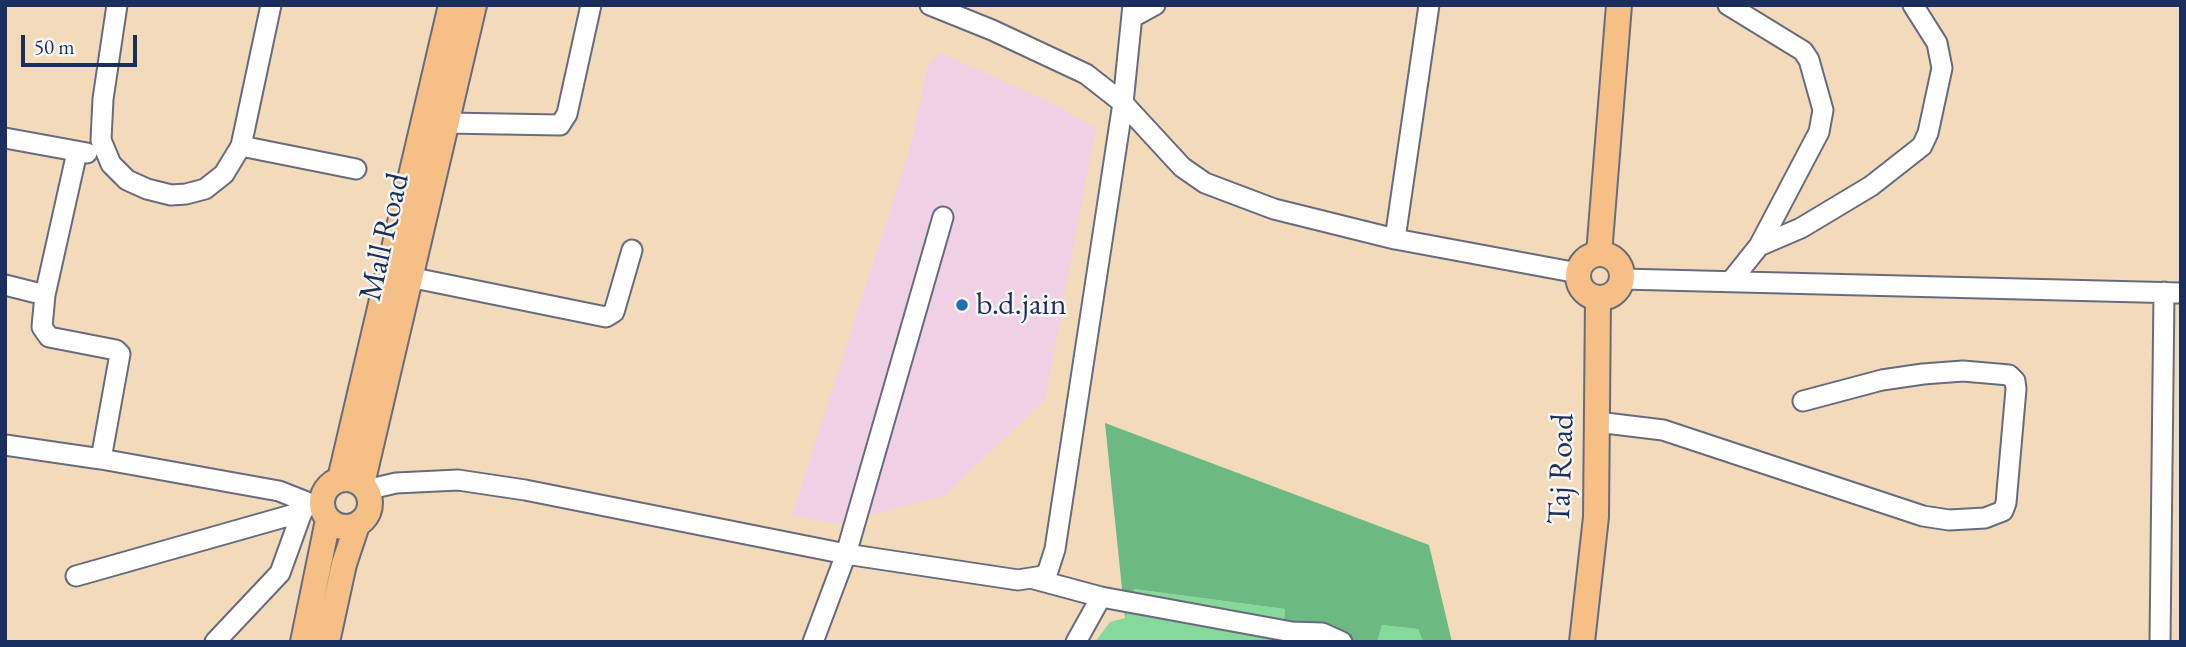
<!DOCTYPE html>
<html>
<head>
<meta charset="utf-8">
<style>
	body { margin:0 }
	#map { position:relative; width:2186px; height:647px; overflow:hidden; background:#f2daba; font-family:"EB Garamond",serif }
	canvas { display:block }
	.frame { position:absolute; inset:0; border:7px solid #1b2f5e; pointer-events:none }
	.scale { position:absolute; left:21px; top:35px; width:116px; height:32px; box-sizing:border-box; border:4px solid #1b2f5e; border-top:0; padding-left:9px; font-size:21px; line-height:24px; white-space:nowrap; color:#1b2f5e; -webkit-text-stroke:5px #f6f6f2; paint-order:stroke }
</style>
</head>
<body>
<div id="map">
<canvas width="2186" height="647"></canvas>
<div class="frame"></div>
<div class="scale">50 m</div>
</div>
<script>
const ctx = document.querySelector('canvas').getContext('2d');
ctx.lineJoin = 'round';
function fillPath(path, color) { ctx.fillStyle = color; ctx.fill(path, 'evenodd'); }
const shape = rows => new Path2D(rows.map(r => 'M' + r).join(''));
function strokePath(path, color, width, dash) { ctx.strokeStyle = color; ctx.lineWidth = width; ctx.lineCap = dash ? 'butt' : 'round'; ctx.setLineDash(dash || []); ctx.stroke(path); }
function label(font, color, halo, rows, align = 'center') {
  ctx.font = font + ' "EB Garamond",serif'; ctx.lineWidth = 5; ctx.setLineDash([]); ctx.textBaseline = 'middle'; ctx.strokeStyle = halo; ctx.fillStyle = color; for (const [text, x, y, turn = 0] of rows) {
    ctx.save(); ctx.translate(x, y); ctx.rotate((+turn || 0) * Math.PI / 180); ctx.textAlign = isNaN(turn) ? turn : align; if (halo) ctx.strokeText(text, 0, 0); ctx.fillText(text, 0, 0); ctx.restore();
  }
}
fillPath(shape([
	[941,53,1048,101,1096,128,1045,400,944,496,835,524,792,515,910,149,928,65]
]), '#f0d0e5');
fillPath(shape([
	[1133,589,1285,609,1282,642,1095,642,1110,622,1125,618],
	[1382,625,1418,629,1423,642,1377,642]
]), '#85d99b');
fillPath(shape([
	[1105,423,1429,545,1452,642,1423,642,1418,629,1382,625,1377,642,1282,642,1285,609,1134,589,1125,618]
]), '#6cb983');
const minor = shape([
	[117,5,103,99,101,140,111,164,127,180,147,189,171,195,186,194,205,189,224,174,241,146],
	[271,5,241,146,356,169],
	[930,5,992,30,1086,74,1123,103,1182,167,1205,183,1274,209,1395,239,1578,273],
	[1728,5,1803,51,1809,60,1823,110,1819,132,1759,246,1731,281],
	[1133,17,1155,5],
	[446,123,560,125,567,114,591,5],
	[5,138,87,153],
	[77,152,45,295,42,327,49,337,116,350,120,354,101,459],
	[1395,239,1429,5],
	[1759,246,1801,228,1871,186,1922,146,1928,133,1942,68,1937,43,1913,5],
	[409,277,606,317,614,312,632,250],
	[1622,279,2181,293],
	[5,285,45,295],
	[1597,422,1663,430,1923,516,1949,520,1985,518,2003,511,2006,503,2016,389,2015,381,2009,375,1963,371,1923,374,1882,380,1803,401],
	[5,445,101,459,279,491,322,508],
	[366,490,396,483,458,480,525,490,846,554,1018,580,1043,576,1048,571,1055,549,1123,103,1133,5],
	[76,576,302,512],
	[1034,579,1101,597,1292,632,1322,633,1342,642],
	[215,642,280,573,302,512,307,506],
	[813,642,846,554,943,217],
	[1076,642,1101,597],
	[2160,642,2164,292]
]);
const major = shape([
	[1599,254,1619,5],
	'1578 276a22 22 0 1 1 44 0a22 22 0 1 1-44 0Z',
	'322 503a24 24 0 1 1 48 0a24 24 0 1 1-48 0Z',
	[340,479,451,5],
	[362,484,474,5],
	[303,642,328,520],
	[327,642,344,564,357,525],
	[1582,642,1596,517,1598,298]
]);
strokePath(minor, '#666b7e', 23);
strokePath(major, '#666b7e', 28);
strokePath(minor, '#fff', 19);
strokePath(major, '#f5bf86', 24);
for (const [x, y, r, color] of [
	[962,305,7,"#1f6fb2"]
]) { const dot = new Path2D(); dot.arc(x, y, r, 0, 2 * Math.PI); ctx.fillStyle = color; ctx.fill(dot); strokePath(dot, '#f6f6f2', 2.5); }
label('32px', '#1b2f5e', '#f6f6f2', [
	["Mall Road",385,237,-77],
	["Taj Road",1562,469,-88]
]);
label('32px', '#1b2f5e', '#f6f6f2', [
	["b.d.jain",976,305]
], 'left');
</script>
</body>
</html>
